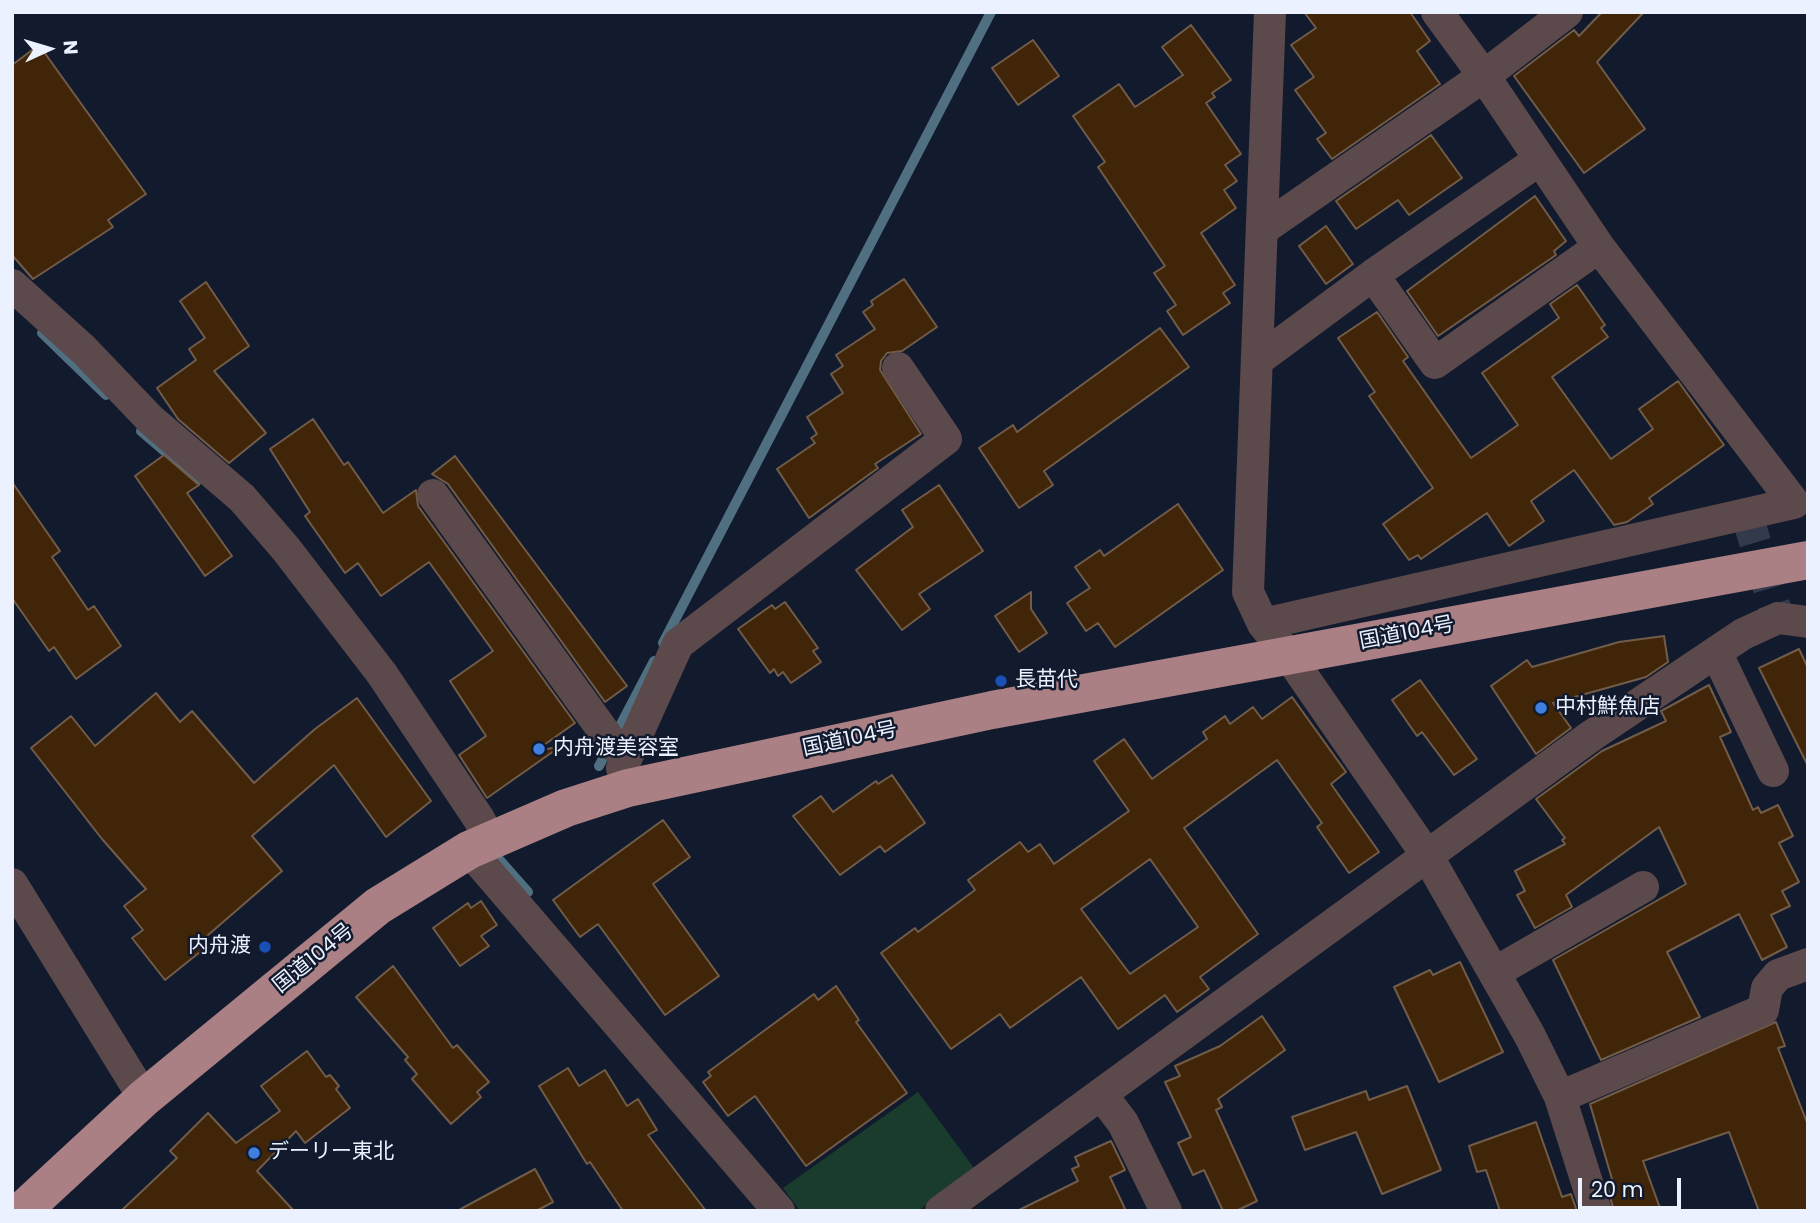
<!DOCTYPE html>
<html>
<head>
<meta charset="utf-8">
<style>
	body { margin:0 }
	#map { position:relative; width:1820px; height:1223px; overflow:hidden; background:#121a2d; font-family:Poppins,sans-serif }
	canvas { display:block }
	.frame { position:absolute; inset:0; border:14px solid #ebf1ff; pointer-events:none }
	.north { position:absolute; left:14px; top:14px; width:70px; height:70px; -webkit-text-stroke:5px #121a2d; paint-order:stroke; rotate:86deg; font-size:19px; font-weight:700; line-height:28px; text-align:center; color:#ebf1ff }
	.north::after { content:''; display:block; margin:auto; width:24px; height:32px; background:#ebf1ff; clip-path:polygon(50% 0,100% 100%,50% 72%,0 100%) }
	.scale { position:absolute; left:1578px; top:1178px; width:103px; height:32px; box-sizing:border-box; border:4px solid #ebf1ff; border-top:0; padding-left:9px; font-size:21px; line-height:24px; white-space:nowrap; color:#ebf1ff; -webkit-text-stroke:5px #121a2d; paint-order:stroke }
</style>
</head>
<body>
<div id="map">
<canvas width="1820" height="1223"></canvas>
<div class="frame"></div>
<div class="north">N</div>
<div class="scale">20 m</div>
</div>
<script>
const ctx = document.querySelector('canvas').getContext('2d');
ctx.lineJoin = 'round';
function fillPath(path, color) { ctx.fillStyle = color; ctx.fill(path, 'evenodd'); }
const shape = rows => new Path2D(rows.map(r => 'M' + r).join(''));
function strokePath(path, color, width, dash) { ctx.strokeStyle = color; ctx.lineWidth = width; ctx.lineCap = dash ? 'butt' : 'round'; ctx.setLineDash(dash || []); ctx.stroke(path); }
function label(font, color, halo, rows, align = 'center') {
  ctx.font = font + ' Poppins,"Noto Sans JP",sans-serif'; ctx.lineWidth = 5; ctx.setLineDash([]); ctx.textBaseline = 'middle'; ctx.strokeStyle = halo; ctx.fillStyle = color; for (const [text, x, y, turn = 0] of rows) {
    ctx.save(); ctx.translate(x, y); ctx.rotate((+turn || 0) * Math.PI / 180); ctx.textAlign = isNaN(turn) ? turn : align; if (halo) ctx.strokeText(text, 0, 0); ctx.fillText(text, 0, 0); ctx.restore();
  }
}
fillPath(shape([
	[918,1092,974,1168,918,1211,800,1211,783,1188]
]), '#193c2d');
strokePath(shape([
	[42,333,106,395],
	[141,431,198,480],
	[663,643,991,12],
	[599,766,654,661],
	[489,848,528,892]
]), '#507082', 10);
const building = shape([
	[1304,12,1410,12,1430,41,1417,51,1440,84,1332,159,1317,139,1326,133,1295,90,1314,77,1291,45,1316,28,1304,12],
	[1602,12,1644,12,1597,62,1645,129,1584,173,1514,76,1574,30,1579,36,1602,12],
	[1191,25,1231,80,1212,93,1215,97,1206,103,1241,154,1225,165,1237,181,1224,190,1236,208,1201,233,1235,285,1223,293,1230,303,1183,335,1167,311,1176,305,1154,273,1165,266,1098,167,1105,162,1073,116,1119,84,1135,107,1183,75,1162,47,1191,25],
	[1033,40,1059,76,1018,105,992,68,1033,40],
	[39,45,146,194,108,220,113,227,33,279,12,255,12,65,39,45],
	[1431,135,1462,178,1409,215,1398,200,1356,229,1336,201,1431,135],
	[1535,196,1566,241,1554,251,1556,255,1438,336,1407,291,1535,196],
	[1326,226,1353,264,1326,284,1299,246,1326,226],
	[904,279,937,327,902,351,887,353,881,361,880,370,921,434,875,464,878,468,809,518,777,469,815,443,811,438,817,434,807,417,843,393,831,374,843,366,836,355,875,329,863,312,873,305,871,301,904,279],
	[206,282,249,346,214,371,266,433,229,463,178,419,157,388,196,360,189,349,205,338,180,301,206,282],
	[1577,285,1605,325,1601,328,1608,337,1552,377,1611,459,1653,429,1639,409,1678,381,1724,445,1649,498,1653,504,1627,522,1614,525,1574,470,1531,501,1544,521,1509,546,1487,513,1421,559,1418,555,1409,560,1383,524,1433,488,1369,396,1375,392,1338,338,1377,312,1408,357,1403,361,1471,458,1518,425,1482,373,1559,318,1550,304,1577,285],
	[1160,328,1189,367,1044,471,1053,485,1019,508,979,448,1013,425,1017,432,1160,328],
	[313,419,344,465,348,462,383,513,416,490,418,506,575,723,534,752,561,746,487,798,459,755,486,736,450,681,493,651,429,562,381,596,358,563,345,573,305,516,310,512,270,449,313,419],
	[164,455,199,485,187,493,232,556,205,576,135,476,164,455],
	[455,456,627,686,605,702,448,484,432,474,455,456],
	[12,482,60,551,52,557,88,610,94,606,121,646,76,679,54,647,49,651,12,598,12,482],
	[939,485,983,551,919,594,930,609,902,630,856,570,913,527,902,510,939,485],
	[1178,504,1223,570,1115,647,1098,623,1086,631,1067,603,1090,588,1075,567,1100,550,1104,556,1178,504],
	[1031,592,1031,609,1047,633,1019,652,995,616,1031,592],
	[785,602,818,648,813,651,821,662,791,683,783,672,778,676,774,669,770,673,738,629,772,605,775,609,785,602],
	[1664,636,1668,662,1646,677,1553,703,1571,728,1536,754,1491,686,1527,660,1532,667,1619,642,1664,636],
	[1799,649,1808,668,1808,766,1759,668,1799,649],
	[1420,680,1477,759,1454,775,1422,732,1417,736,1392,700,1420,680],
	[1709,685,1731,732,1720,737,1753,810,1758,807,1761,813,1778,805,1793,836,1779,843,1799,882,1782,891,1790,906,1771,915,1787,947,1762,960,1739,914,1667,952,1700,1017,1601,1060,1553,960,1686,884,1659,827,1566,895,1572,907,1535,928,1517,895,1525,891,1515,871,1565,844,1562,840,1565,838,1536,799,1602,751,1666,721,1661,711,1709,685],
	[156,693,180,722,192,711,254,783,315,729,357,698,431,801,386,837,334,765,252,836,282,871,200,942,205,948,165,980,132,938,143,930,124,906,146,889,102,839,31,748,71,716,95,746,156,693],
	[1292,697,1346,772,1331,784,1379,852,1349,873,1317,827,1322,823,1277,760,1184,828,1258,934,1200,977,1209,989,1177,1012,1165,995,1118,1029,1081,977,1010,1028,1000,1014,951,1049,881,953,915,928,918,932,975,890,968,880,1020,842,1028,852,1040,844,1054,864,1129,811,1094,761,1124,739,1152,779,1207,739,1203,732,1225,716,1230,724,1253,707,1262,719,1292,697],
	[1150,859,1198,927,1130,974,1081,909,1150,859],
	[892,775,925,823,885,852,880,846,840,875,793,816,821,796,833,812,876,781,878,784,892,775],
	[663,820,690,857,653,884,719,976,665,1015,598,924,580,937,553,900,663,820],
	[481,901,497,925,481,936,489,946,460,966,433,928,468,903,471,908,481,901],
	[1460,962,1503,1052,1439,1082,1394,987,1430,970,1433,975,1460,962],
	[393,966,453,1048,457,1045,489,1082,477,1092,481,1097,451,1124,412,1079,417,1074,405,1060,408,1057,356,997,393,966],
	[836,986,859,1020,856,1022,907,1093,806,1166,755,1096,728,1116,703,1082,711,1076,708,1072,814,994,818,1000,836,986],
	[1262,1016,1285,1050,1218,1099,1222,1107,1216,1110,1257,1201,1236,1211,1223,1211,1204,1170,1193,1175,1178,1143,1191,1137,1165,1082,1180,1076,1175,1066,1220,1046,1262,1016],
	[1776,1022,1785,1046,1778,1048,1808,1125,1808,1211,1759,1211,1729,1132,1643,1161,1661,1211,1614,1211,1606,1182,1612,1179,1590,1104,1776,1022],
	[307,1051,326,1077,330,1075,339,1086,336,1089,350,1108,305,1143,296,1131,257,1171,294,1211,121,1211,177,1158,170,1151,208,1113,236,1143,280,1111,261,1086,307,1051],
	[568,1068,579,1086,605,1070,627,1106,638,1099,657,1130,648,1135,706,1211,623,1211,590,1162,587,1164,539,1086,568,1068],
	[1407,1086,1441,1170,1382,1194,1356,1132,1305,1150,1292,1117,1366,1091,1369,1100,1407,1086],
	[1536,1122,1562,1197,1571,1194,1577,1211,1500,1211,1486,1170,1477,1172,1469,1146,1536,1122],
	[1111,1141,1125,1170,1110,1177,1126,1211,1017,1211,1078,1181,1072,1169,1079,1166,1075,1157,1111,1141],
	[535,1169,553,1202,536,1211,457,1211,535,1169]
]);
fillPath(building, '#402508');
strokePath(building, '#715c4a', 2);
strokePath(shape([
	[1746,512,1778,618]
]), '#333a4c', 32, [32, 16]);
strokePath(shape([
	[1270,12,1248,592,1263,624,1289,656,1428,857,1530,1036,1560,1097,1596,1211],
	[1263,229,1484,76,1567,12],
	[1373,275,1435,363,1599,247],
	[12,285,84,350,151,420,242,498,286,549,382,674,479,819,490,840],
	[1258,360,1373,275,1539,160],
	[433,495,615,747,629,753],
	[1263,624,1794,503,1599,247,1484,76,1437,12],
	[1716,652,1773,771],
	[628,788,622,768,678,644,946,439,898,368],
	[469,850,779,1211],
	[12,884,144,1098],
	[1494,973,1643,887],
	[1101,1094,1123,1123,1166,1211],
	[1560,1097,1763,1010,1767,988,1778,975,1808,964],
	[941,1211,1591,736,1743,634,1778,618,1808,622]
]), '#5c494b', 32);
strokePath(shape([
	[22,1211,144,1098,378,906,469,850,566,808,628,788,992,710,1808,560]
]), '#ab8084', 38);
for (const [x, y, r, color] of [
	[1001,681,7,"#1a4fb4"],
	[1541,708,7,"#3f7fe0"],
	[539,749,7,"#3f7fe0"],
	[265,947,7,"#1a4fb4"],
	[254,1153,7,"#3f7fe0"]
]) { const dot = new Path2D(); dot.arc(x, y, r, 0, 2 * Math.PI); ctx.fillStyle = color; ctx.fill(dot); strokePath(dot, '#121a2d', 2.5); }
label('21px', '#ebf1ff', '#121a2d', [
	["国道104号",1407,634,-11],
	["国道104号",850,740,-12],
	["国道104号",314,959,-39]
]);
label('21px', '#ebf1ff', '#121a2d', [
	["長苗代",1015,681],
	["中村鮮魚店",1555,708],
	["内舟渡美容室",553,749],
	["内舟渡",251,947,"right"],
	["デーリー東北",268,1153]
], 'left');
</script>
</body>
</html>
